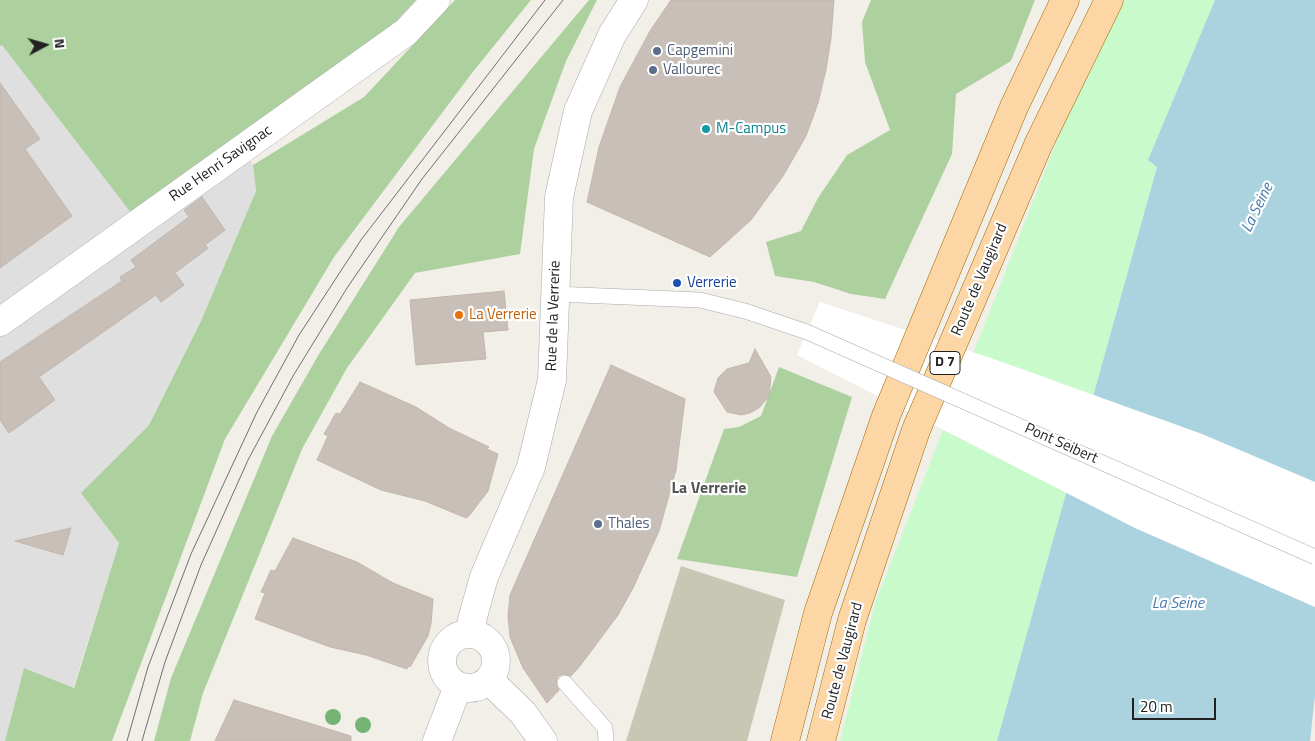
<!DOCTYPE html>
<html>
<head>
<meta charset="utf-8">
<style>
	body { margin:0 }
	#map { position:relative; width:1315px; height:741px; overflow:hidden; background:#f2efe9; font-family:"Titillium Web",sans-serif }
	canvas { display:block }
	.north { position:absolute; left:20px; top:20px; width:50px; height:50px; -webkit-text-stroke:4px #fff; paint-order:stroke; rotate:84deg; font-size:14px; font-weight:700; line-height:20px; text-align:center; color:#222 }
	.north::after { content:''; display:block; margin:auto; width:18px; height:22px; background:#222; clip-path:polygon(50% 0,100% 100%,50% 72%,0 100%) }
	.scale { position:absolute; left:1132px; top:698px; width:84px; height:22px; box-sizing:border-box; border:2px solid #222; border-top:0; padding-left:6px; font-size:15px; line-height:18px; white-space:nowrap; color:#222; -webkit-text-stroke:4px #fff; paint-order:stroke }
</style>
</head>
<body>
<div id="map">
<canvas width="1315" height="741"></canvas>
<div class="north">N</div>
<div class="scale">20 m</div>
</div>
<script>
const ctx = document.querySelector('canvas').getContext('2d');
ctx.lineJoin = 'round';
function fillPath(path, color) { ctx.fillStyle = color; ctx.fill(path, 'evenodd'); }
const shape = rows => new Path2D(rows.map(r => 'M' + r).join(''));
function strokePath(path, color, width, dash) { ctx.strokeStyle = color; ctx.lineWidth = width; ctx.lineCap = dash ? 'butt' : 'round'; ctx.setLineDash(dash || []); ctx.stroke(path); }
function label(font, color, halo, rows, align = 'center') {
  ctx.font = font + ' "Titillium Web",sans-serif'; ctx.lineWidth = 4.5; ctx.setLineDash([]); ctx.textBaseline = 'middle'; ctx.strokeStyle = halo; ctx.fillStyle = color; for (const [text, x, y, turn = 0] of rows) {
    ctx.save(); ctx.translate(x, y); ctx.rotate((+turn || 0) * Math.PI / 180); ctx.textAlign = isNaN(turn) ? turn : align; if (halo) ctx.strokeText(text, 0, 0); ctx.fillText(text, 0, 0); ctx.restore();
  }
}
fillPath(shape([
	[2,44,237,138,253,165,256,191,201,321,149,425,82,493,119,543,73,688,24,668,5,741,0,741,0,46]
]), '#e0dfdf');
fillPath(shape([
	[681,566,785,600,747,741,626,741]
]), '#c7c7b4');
fillPath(shape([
	[0,0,416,0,390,28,132,214,2,45,0,46],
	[455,0,531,0,472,73,334,257,225,439,112,741,5,741,24,668,74,688,119,543,81,493,149,425,201,321,256,191,253,165,364,97],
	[589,0,597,0,566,61,534,149,520,254,415,273,347,368,302,449,203,693,190,741,154,741,171,678,272,436,319,354,399,227],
	[871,0,1035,0,1011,61,956,94,952,154,885,299,851,294,814,282,775,276,766,242,801,231,818,198,847,155,890,130,865,62,862,22],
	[779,367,852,397,797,577,677,559,724,429,739,427,761,416]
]), '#add19e');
fillPath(shape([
	[1115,0,1215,0,1148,160,1157,167,997,741,840,741,875,603,1096,41]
]), '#c8facc');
fillPath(shape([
	[1215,0,1315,0,1315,695,1310,741,997,741,1157,167,1148,160]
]), '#aad3df');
fillPath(shape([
	[820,302,991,358,1202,434,1315,482,1315,607,1135,528,797,355]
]), '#fff');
const building = shape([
	[671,0,834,0,831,38,826,70,818,103,806,136,783,176,751,220,710,257,587,202,599,147,620,87,650,31,671,0],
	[0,83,40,139,25,149,72,216,0,268,0,83],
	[202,197,225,230,205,245,208,248,175,273,184,285,161,302,156,295,39,377,55,400,9,433,0,420,0,362,122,281,120,277,136,267,131,260,189,217,184,210,202,197],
	[504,291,508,330,483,332,486,359,416,365,410,300,504,291],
	[755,349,771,377,769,396,759,408,750,413,741,415,727,412,714,392,718,378,727,369,749,363,755,349],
	[611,365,685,399,676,470,659,531,633,588,618,615,580,666,571,676,564,674,558,676,556,684,559,690,547,703,523,668,510,637,508,616,510,595,611,365],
	[360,382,416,407,449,428,489,447,487,449,498,454,488,491,469,516,466,518,425,501,381,490,317,460,328,436,324,434,336,413,340,414,360,382],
	[71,528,63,555,15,541,71,528],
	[293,538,357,562,393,583,433,599,431,624,428,636,410,667,408,666,407,669,366,655,330,647,255,619,265,593,261,592,271,570,275,571,293,538],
	[234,700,351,736,351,741,215,741,234,700]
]);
fillPath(building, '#c7bfb8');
strokePath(building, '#c4b6ab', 1);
const lane = shape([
	[555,294,700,300,745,311,807,332],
	[565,683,605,728,606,741]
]);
const street = shape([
	[0,322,406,32,436,0],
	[473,634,472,620,484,577,531,467,552,380,559,197,578,111,612,35,634,0],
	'442 661a27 27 0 1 1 54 0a27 27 0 1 1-54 0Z',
	[489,680,523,713,543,741],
	[437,741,458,686]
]);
const primary = shape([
	[785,741,818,613,886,416,1014,107,1065,0],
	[821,741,852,620,916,430,1039,143,1109,0]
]);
strokePath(lane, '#a9a9a9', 16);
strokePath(street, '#a9a9a9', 29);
strokePath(primary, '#a06b00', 29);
strokePath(lane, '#fff', 15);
strokePath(street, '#fff', 28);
strokePath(primary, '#fcd6a4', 28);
strokePath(shape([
	[127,741,148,667,191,554,257,412,299,335,361,240,545,0],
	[142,741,165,662,201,565,248,460,293,376,347,288,422,179,563,0]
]), '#707070', 1);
const laneBridge = shape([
	[807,332,1315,557]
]);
strokePath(laneBridge, '#a9a9a9', 16, []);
strokePath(laneBridge, '#fff', 15);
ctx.fillStyle = '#74b475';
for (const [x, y] of [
	[333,717],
	[363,725]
]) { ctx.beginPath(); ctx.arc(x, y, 8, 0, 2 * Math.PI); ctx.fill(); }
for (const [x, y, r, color] of [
	[657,51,5,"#5c6f8a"],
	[653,70,5,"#5c6f8a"],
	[706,129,5,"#0f9aa8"],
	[677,283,5,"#1a4fb4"],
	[459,315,5,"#e8710a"],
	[598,524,5,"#5c6f8a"]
]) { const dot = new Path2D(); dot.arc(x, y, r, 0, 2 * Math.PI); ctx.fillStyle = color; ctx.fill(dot); strokePath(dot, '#fff', 2); }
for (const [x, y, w] of [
	[945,363,30]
]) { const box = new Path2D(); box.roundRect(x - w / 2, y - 11.5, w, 23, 4); ctx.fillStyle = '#fff'; ctx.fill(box); strokePath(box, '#222', 1); }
label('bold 14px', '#222', null, [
	["D 7",945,363]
]);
label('15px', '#4e5e75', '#fff', [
	["Capgemini",667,51],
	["Vallourec",663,70],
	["Thales",608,524]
], 'left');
label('15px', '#0d838f', '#fff', [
	["M-Campus",716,129]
], 'left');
label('15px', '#222', '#fff', [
	["Rue Henri Savignac",221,164,-35],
	["Route de Vaugirard",980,280,-67],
	["Rue de la Verrerie",554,316,-88],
	["Pont Seibert",1061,444,24],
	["Route de Vaugirard",843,661,-75]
]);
label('15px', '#164399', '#fff', [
	["Verrerie",687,283]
], 'left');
label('15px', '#c56008', '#fff', [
	["La Verrerie",469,315]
], 'left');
label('italic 16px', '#4a7aab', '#fff', [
	["La Seine",1258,208,-64],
	["La Seine",1178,604]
]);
label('bold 16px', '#555', '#fff', [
	["La Verrerie",709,489]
]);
</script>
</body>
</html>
